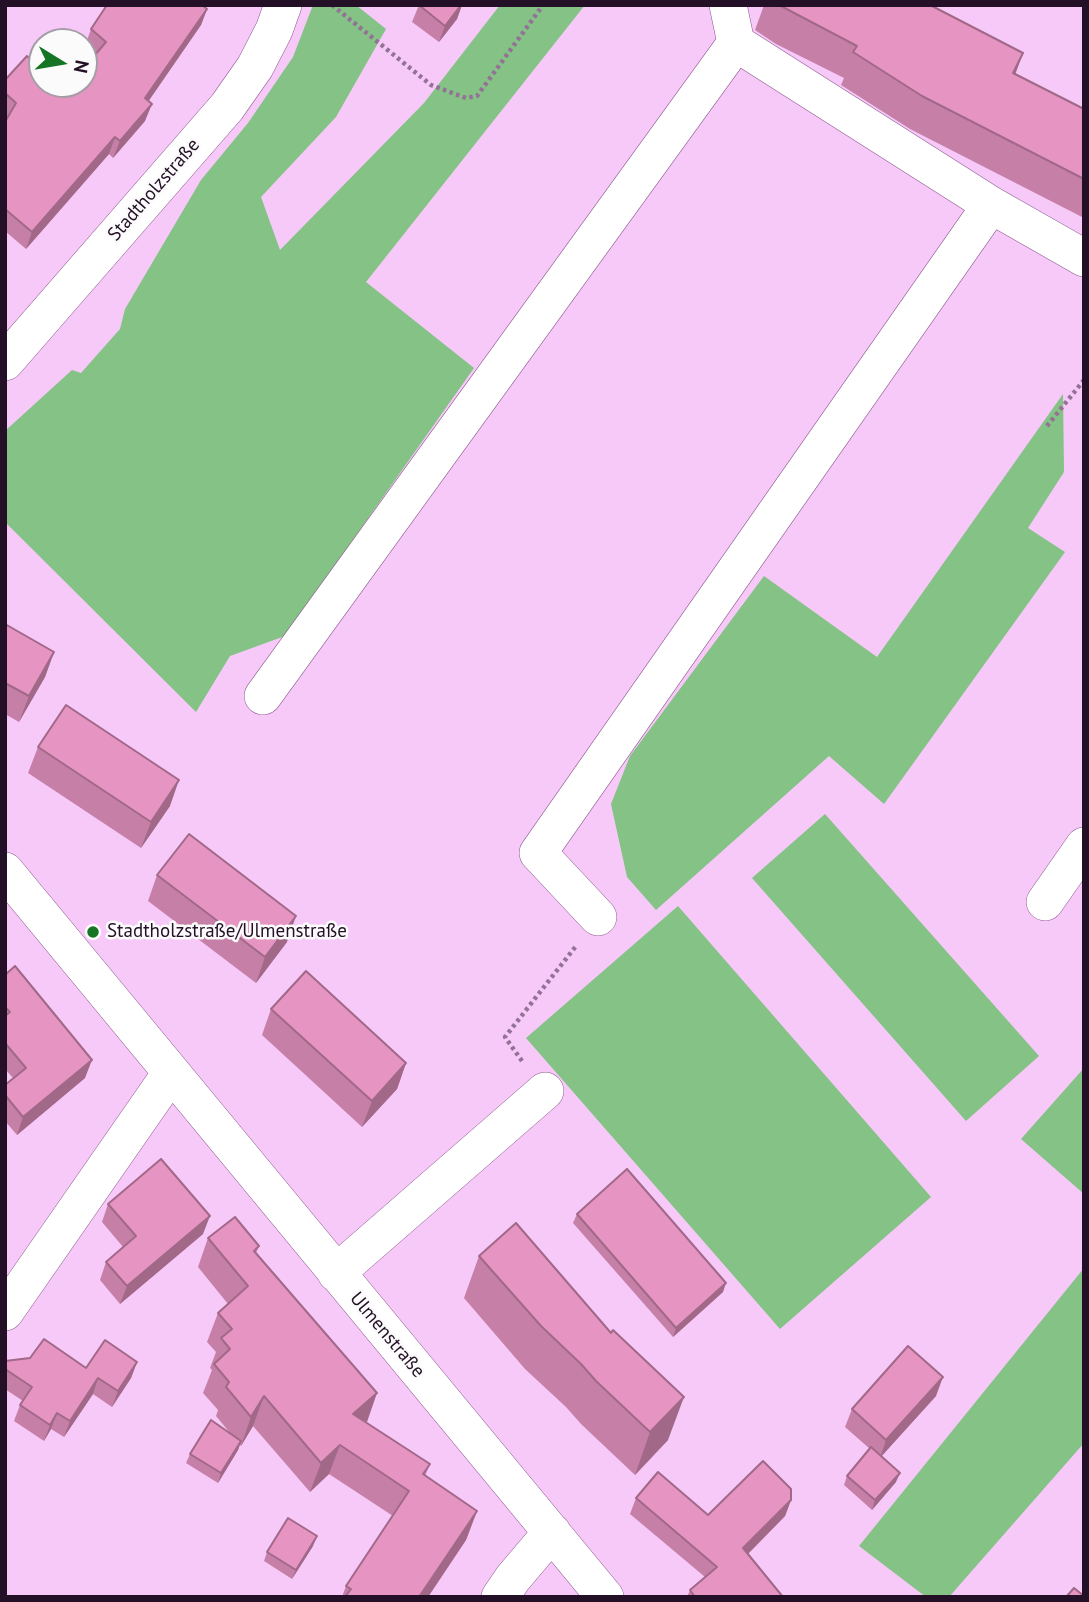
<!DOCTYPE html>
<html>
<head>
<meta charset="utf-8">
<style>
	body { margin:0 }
	#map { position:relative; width:1089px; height:1602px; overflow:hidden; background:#f6c9f8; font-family:"PT Sans",sans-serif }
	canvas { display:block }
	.frame { position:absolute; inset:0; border:7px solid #241026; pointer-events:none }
	.north { position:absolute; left:28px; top:28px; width:70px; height:70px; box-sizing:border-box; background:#fbfbfb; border:2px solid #a59da6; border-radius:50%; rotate:101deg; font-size:19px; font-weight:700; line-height:28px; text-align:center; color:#241026 }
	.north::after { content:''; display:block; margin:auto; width:24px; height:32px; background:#157524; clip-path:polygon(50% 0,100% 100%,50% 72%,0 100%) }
</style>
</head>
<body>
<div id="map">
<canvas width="1089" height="1602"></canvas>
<div class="frame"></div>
<div class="north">N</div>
</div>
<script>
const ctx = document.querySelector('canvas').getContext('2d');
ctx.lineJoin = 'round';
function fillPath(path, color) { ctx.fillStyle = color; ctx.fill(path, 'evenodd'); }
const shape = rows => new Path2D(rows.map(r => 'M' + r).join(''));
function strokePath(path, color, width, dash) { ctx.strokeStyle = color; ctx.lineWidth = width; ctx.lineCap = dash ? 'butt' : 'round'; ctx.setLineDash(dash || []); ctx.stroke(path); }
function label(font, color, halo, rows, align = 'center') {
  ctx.font = font + ' "PT Sans",sans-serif'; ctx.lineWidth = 5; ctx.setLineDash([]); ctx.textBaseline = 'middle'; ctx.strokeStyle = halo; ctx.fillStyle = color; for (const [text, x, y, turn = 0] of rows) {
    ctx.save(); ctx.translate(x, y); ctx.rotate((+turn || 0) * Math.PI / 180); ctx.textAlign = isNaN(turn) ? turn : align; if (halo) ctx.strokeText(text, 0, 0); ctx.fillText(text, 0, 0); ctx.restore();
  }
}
fillPath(shape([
	[313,5,356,5,386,29,336,117,261,197,280,250,424,103,500,5,585,5,366,282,474,368,285,636,230,656,196,712,5,522,5,431,72,370,81,373,120,329,125,309,201,180,248,123,293,57],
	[1063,394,1064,472,1028,528,1065,552,884,804,829,756,656,910,627,877,611,804,630,756,764,576,877,657],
	[825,814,1039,1056,966,1121,752,878],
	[678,906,931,1197,780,1329,526,1038],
	[1084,1068,1084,1194,1021,1139],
	[1084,1268,1084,1443,949,1597,926,1597,859,1546]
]), '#84c285');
const minor = shape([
	[728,5,736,43,991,205,1084,258],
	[5,362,227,107,255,67,274,30,283,5],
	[263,696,736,43],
	[5,871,605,1597],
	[1045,902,1084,846],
	[598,917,538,853,991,205],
	[336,1273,545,1091],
	[5,1312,171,1073],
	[500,1597,513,1578,552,1532]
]);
strokePath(minor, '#8d5a90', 38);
strokePath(shape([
	[332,5,431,85,466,98,477,96,543,5],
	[1047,426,1084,380],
	[522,1061,505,1037,576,946]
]), '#947296', 4.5, [3.5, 3.5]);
strokePath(minor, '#fff', 37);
fillPath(shape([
	[419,5,462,5,457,19,439,42,412,22],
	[764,5,930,5,1016,74,1084,109,1084,218,910,129,841,85,844,78,776,44,755,30],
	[207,9,201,25,148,101,145,121,113,158,109,154,26,249,5,231,5,122,8,118,5,116,5,80,66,90,95,55,85,46,91,29],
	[5,624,54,652,45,677,19,722,5,714],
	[38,747,170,806,141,848,28,773],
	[157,875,287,942,256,983,148,901],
	[5,975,85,1078,17,1135,5,1121,5,1085,13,1078,5,1069],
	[271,1009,406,1063,397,1089,362,1127,262,1035],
	[108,1204,203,1234,120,1304,100,1280,106,1262,123,1247,102,1222],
	[577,1214,723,1292,673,1337,573,1223],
	[208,1238,259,1246,256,1253,366,1423,430,1464,425,1476,477,1511,466,1540,428,1597,342,1597,346,1586,393,1516,329,1474,310,1492,253,1426,241,1446,240,1445,238,1450,218,1483,186,1463,190,1454,230,1433,216,1416,218,1410,203,1393,212,1370,210,1368,216,1352,207,1342,218,1313,228,1304,198,1267],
	[479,1256,668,1440,635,1475,581,1424,566,1407,525,1369,464,1298],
	[30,1358,86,1368,137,1362,131,1378,112,1407,93,1394,64,1437,51,1429,44,1441,14,1421,20,1405,23,1401,5,1389,5,1361],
	[936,1396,881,1456,896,1482,872,1510,844,1485,847,1476,870,1449,845,1427,852,1409],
	[636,1498,708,1515,791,1500,785,1516,748,1554,783,1597,687,1597,690,1590,705,1577,630,1514],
	[313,1546,292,1579,264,1561,267,1552]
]), '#c680a8');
fillPath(shape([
	[461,5,462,5,457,19,439,42,445,26],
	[207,9,201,25,139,115,145,98],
	[1023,53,1011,86,1013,73],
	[152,104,145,121,113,158,120,141],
	[115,137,109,154,26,249,32,232],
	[54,652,45,677,19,722,29,696],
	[179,780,170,806,141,848,151,822],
	[296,916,287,942,256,983,265,957],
	[92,1060,85,1078,17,1135,23,1117],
	[406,1063,397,1089,362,1127,372,1101],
	[210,1216,203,1234,120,1304,127,1286],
	[726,1283,723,1292,673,1337,676,1328],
	[137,1362,131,1378,112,1407,118,1391],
	[943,1377,936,1396,880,1458,886,1440],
	[98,1378,93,1394,64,1437,70,1421],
	[377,1393,367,1422,353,1414],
	[264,1396,253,1426,241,1446,251,1417],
	[684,1397,668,1440,635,1475,650,1432],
	[57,1413,51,1429,44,1441,50,1425],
	[241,1441,238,1450,218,1483,221,1473],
	[340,1445,329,1474,310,1492,321,1463],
	[900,1473,896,1482,872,1510,875,1500],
	[791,1500,785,1516,738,1564,743,1548],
	[477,1511,466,1540,428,1597,419,1597],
	[317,1536,313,1546,292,1579,296,1570]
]), '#a16888');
const building = shape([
	[107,5,202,5,207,9,145,98,152,104,120,141,115,137,32,232,5,209,5,122,16,103,5,93,5,80,27,56,42,69,42,84,59,84,66,90,71,84,84,84,84,68,106,42,91,29,107,5],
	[419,5,461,5,445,26,419,5],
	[779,5,930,5,1023,53,1013,73,1084,109,1084,179,922,96,853,52,857,46,779,5],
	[5,624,54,652,29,696,5,683,5,624],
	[66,705,179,780,151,822,38,747,66,705],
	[189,834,296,916,265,957,157,875,189,834],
	[15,966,92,1060,23,1117,5,1095,5,1085,26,1068,5,1043,5,1016,10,1012,5,1007,5,975,15,966],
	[306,971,406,1063,372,1101,271,1009,306,971],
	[161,1159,210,1216,127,1286,106,1262,136,1236,108,1204,161,1159],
	[627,1169,726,1283,676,1328,577,1214,627,1169],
	[235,1217,259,1246,254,1251,377,1393,353,1414,430,1464,423,1474,477,1511,419,1597,345,1597,351,1589,346,1586,409,1491,340,1445,321,1463,264,1396,251,1417,226,1387,229,1382,214,1364,230,1349,221,1338,232,1329,218,1313,248,1286,208,1238,235,1217],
	[516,1223,611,1333,613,1330,684,1397,650,1432,596,1381,581,1364,541,1326,479,1256,516,1223],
	[44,1339,86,1368,105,1340,137,1362,118,1391,98,1378,70,1421,57,1413,50,1425,20,1405,32,1387,5,1369,5,1361,30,1358,44,1339],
	[908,1346,943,1377,886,1440,852,1409,908,1346],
	[211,1420,241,1441,221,1473,190,1454,211,1420],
	[871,1447,900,1473,875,1500,847,1476,871,1447],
	[763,1461,791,1489,791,1500,743,1548,783,1597,695,1597,690,1590,717,1567,636,1498,658,1472,708,1515,763,1461],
	[288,1518,317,1536,296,1570,267,1552,288,1518],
	[1074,1588,1084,1596,1084,1597,1066,1597,1074,1588]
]);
fillPath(building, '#e695c3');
strokePath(building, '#a16888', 2);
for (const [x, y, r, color] of [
	[93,932,7,"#157524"]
]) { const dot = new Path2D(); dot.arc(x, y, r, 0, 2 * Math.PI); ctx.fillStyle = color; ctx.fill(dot); strokePath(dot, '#fbfbfb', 2.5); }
label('19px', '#241026', '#fbfbfb', [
	["Stadtholzstraße",154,190,-49],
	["Ulmenstraße",387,1335,50]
]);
label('19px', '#241026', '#fbfbfb', [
	["Stadtholzstraße/Ulmenstraße",107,932]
], 'left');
</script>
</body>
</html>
